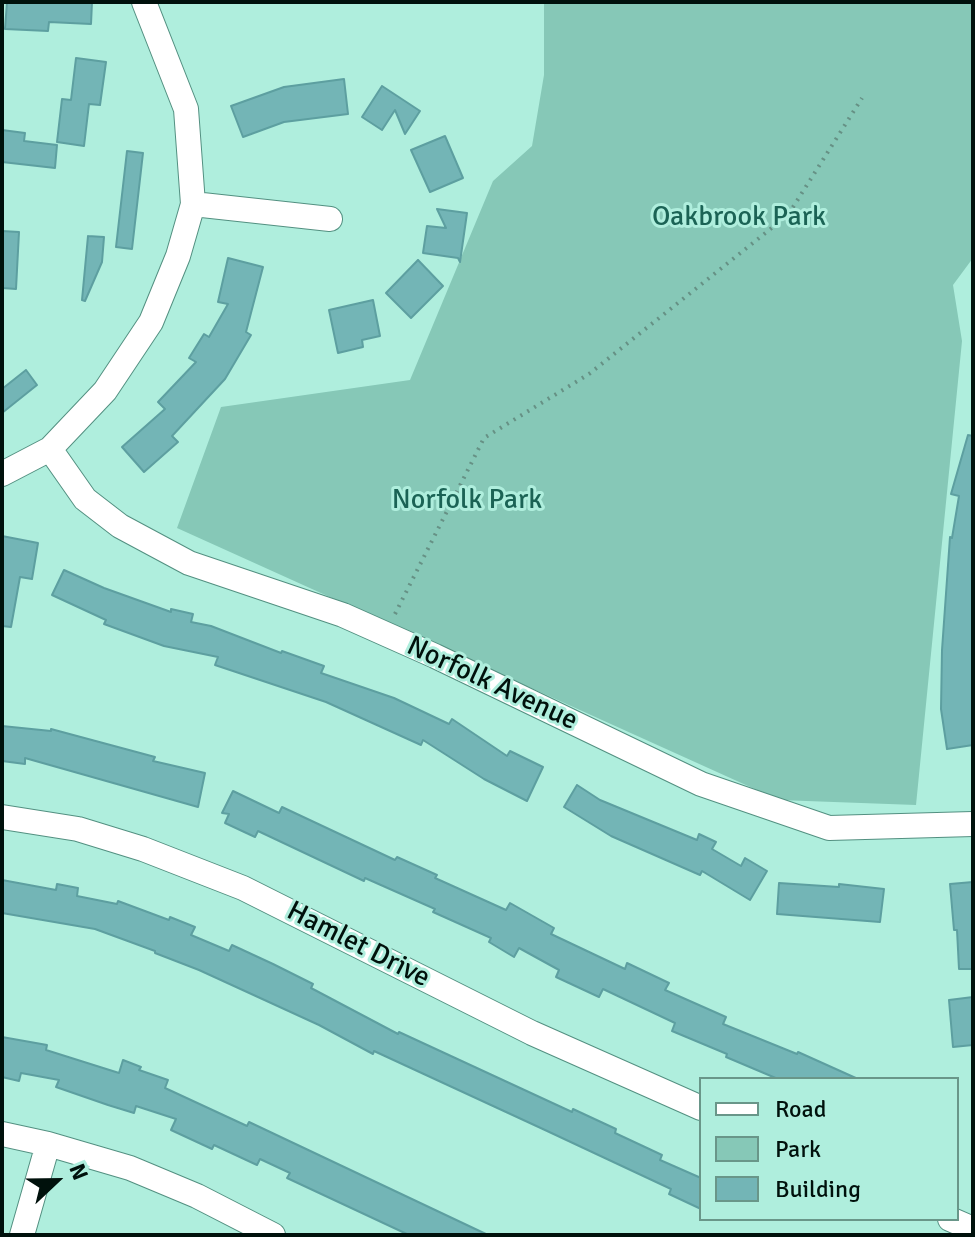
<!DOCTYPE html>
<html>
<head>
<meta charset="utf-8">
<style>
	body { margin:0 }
	#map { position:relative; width:975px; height:1237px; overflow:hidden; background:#afeedd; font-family:Signika,sans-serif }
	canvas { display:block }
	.frame { position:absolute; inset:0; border:4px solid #00110c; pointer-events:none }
	.legend { position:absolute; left:699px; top:1077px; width:260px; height:144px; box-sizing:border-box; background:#afeedd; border:2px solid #699689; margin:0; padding:10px 14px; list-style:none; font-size:24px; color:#00110c }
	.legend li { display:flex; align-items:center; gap:16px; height:40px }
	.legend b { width:40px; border:2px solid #699689 }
	.north { position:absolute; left:16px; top:1141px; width:80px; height:80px; -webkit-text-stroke:6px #afeedd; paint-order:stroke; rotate:68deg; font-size:22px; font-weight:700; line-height:32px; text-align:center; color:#00110c }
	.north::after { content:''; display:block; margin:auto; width:28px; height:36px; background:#00110c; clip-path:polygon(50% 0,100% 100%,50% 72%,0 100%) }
</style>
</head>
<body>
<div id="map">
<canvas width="975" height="1237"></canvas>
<div class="frame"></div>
<ul class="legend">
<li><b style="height:10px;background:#fff"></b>Road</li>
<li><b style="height:22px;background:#86c8b7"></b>Park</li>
<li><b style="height:22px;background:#73b5b6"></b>Building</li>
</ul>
<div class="north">N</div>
</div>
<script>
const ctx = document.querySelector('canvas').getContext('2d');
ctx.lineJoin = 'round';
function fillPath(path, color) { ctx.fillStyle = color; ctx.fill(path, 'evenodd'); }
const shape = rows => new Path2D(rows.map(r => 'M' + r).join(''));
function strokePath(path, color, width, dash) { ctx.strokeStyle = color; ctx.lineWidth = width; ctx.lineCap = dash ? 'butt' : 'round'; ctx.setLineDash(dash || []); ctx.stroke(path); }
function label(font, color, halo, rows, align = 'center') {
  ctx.font = font + ' Signika,sans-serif'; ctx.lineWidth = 6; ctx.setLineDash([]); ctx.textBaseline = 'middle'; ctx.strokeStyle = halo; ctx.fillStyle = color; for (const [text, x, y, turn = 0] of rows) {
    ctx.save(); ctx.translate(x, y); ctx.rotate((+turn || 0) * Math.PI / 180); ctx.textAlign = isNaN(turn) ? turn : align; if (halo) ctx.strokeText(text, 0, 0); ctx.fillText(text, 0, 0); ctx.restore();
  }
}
fillPath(shape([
	[544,2,973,2,973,258,953,285,962,341,916,805,779,800,177,528,221,407,410,380,493,181,532,146,544,75]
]), '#86c8b7');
const building = shape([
	[7,2,92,2,91,24,49,22,48,31,5,29,7,2],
	[76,58,106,62,100,105,89,104,84,146,57,142,62,99,71,100,76,58],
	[344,79,348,114,284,122,243,137,231,106,284,87,344,79],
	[382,86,420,111,405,134,395,110,382,130,362,117,382,86],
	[2,130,25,133,24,141,57,145,55,168,2,162,2,130],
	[445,136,463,178,430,192,411,150,445,136],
	[127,151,143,153,132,249,116,247,127,151],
	[437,209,467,213,460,262,458,258,423,253,427,226,446,228,437,209],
	[2,231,19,232,16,289,2,288,2,231],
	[88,236,104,237,102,262,85,301,82,300,88,236],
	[228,258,263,267,246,332,251,335,225,379,172,436,178,442,144,472,122,447,165,409,158,402,196,362,189,358,204,334,209,337,228,304,218,302,228,258],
	[418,260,443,286,411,318,386,293,418,260],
	[373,300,380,336,362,340,363,347,338,353,329,310,373,300],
	[26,370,37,385,2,413,2,389,26,370],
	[968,435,973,436,973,745,947,749,941,709,942,650,950,537,952,538,959,496,951,494,968,435],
	[2,536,38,543,32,579,20,577,11,627,2,626,2,536],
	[64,570,104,588,171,612,171,609,193,614,191,622,211,626,281,653,282,651,324,666,321,673,394,698,449,724,452,719,507,756,510,751,543,767,527,801,484,779,423,740,421,745,326,702,215,665,218,657,164,646,104,624,106,620,52,595,64,570],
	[2,726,51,731,51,729,155,757,153,761,205,773,198,807,25,758,25,764,2,761,2,726],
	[577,785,600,800,697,840,699,834,716,842,712,849,741,866,745,858,767,871,750,900,702,871,700,875,611,836,564,807,577,785],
	[233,791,279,813,282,807,395,860,397,857,437,875,435,878,506,910,510,903,554,928,551,934,625,969,627,963,669,983,665,990,726,1017,723,1024,797,1054,798,1052,858,1079,778,1079,726,1057,727,1054,672,1031,675,1023,603,989,599,997,556,977,559,970,519,948,514,957,489,942,491,938,433,912,435,909,365,878,364,881,258,831,255,837,225,823,229,814,222,813,233,791],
	[2,880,56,890,57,884,78,888,77,896,117,904,118,901,169,920,170,917,195,927,191,935,229,951,232,945,273,964,313,984,311,988,398,1034,399,1032,572,1112,573,1109,616,1129,615,1133,662,1155,660,1160,701,1178,701,1209,669,1194,671,1189,545,1130,374,1051,373,1054,319,1025,199,970,155,953,155,951,95,929,2,913,2,880],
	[973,882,973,969,959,969,957,930,954,930,950,884,973,882],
	[779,883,839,887,839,884,884,889,880,922,777,914,779,883],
	[973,997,973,1045,953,1047,949,1000,973,997],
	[2,1037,47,1045,46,1050,119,1073,123,1060,141,1067,139,1070,168,1080,165,1088,247,1126,249,1122,488,1235,409,1235,287,1178,290,1173,260,1159,257,1165,214,1145,212,1149,171,1130,176,1119,136,1106,134,1113,108,1105,56,1087,59,1080,21,1073,19,1081,2,1077,2,1037]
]);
fillPath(building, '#73b5b6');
strokePath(building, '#5d9fa0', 2);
const minor = shape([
	[193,204,330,219],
	[50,449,85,499,120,526,189,563,343,615,435,656,701,784,829,828,973,824],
	[2,474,50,449,105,391,151,322,178,256,193,204,186,109,144,2],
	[2,817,78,829,143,849,243,888,532,1033,701,1108],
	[2,1134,48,1144,130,1168,197,1196,273,1235],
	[950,1219,973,1229],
	[22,1235,48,1144]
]);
strokePath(minor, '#539081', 26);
strokePath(shape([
	[395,614,484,438,589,374,788,215,862,98]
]), '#669185', 4, [2, 6]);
strokePath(minor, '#fff', 24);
label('28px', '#1b6355', '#afeedd', [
	["Oakbrook Park",739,218],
	["Norfolk Park",467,501]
]);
label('28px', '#00110c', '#afeedd', [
	["Norfolk Avenue",492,684,25],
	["Hamlet Drive",358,945,27]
]);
</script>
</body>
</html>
